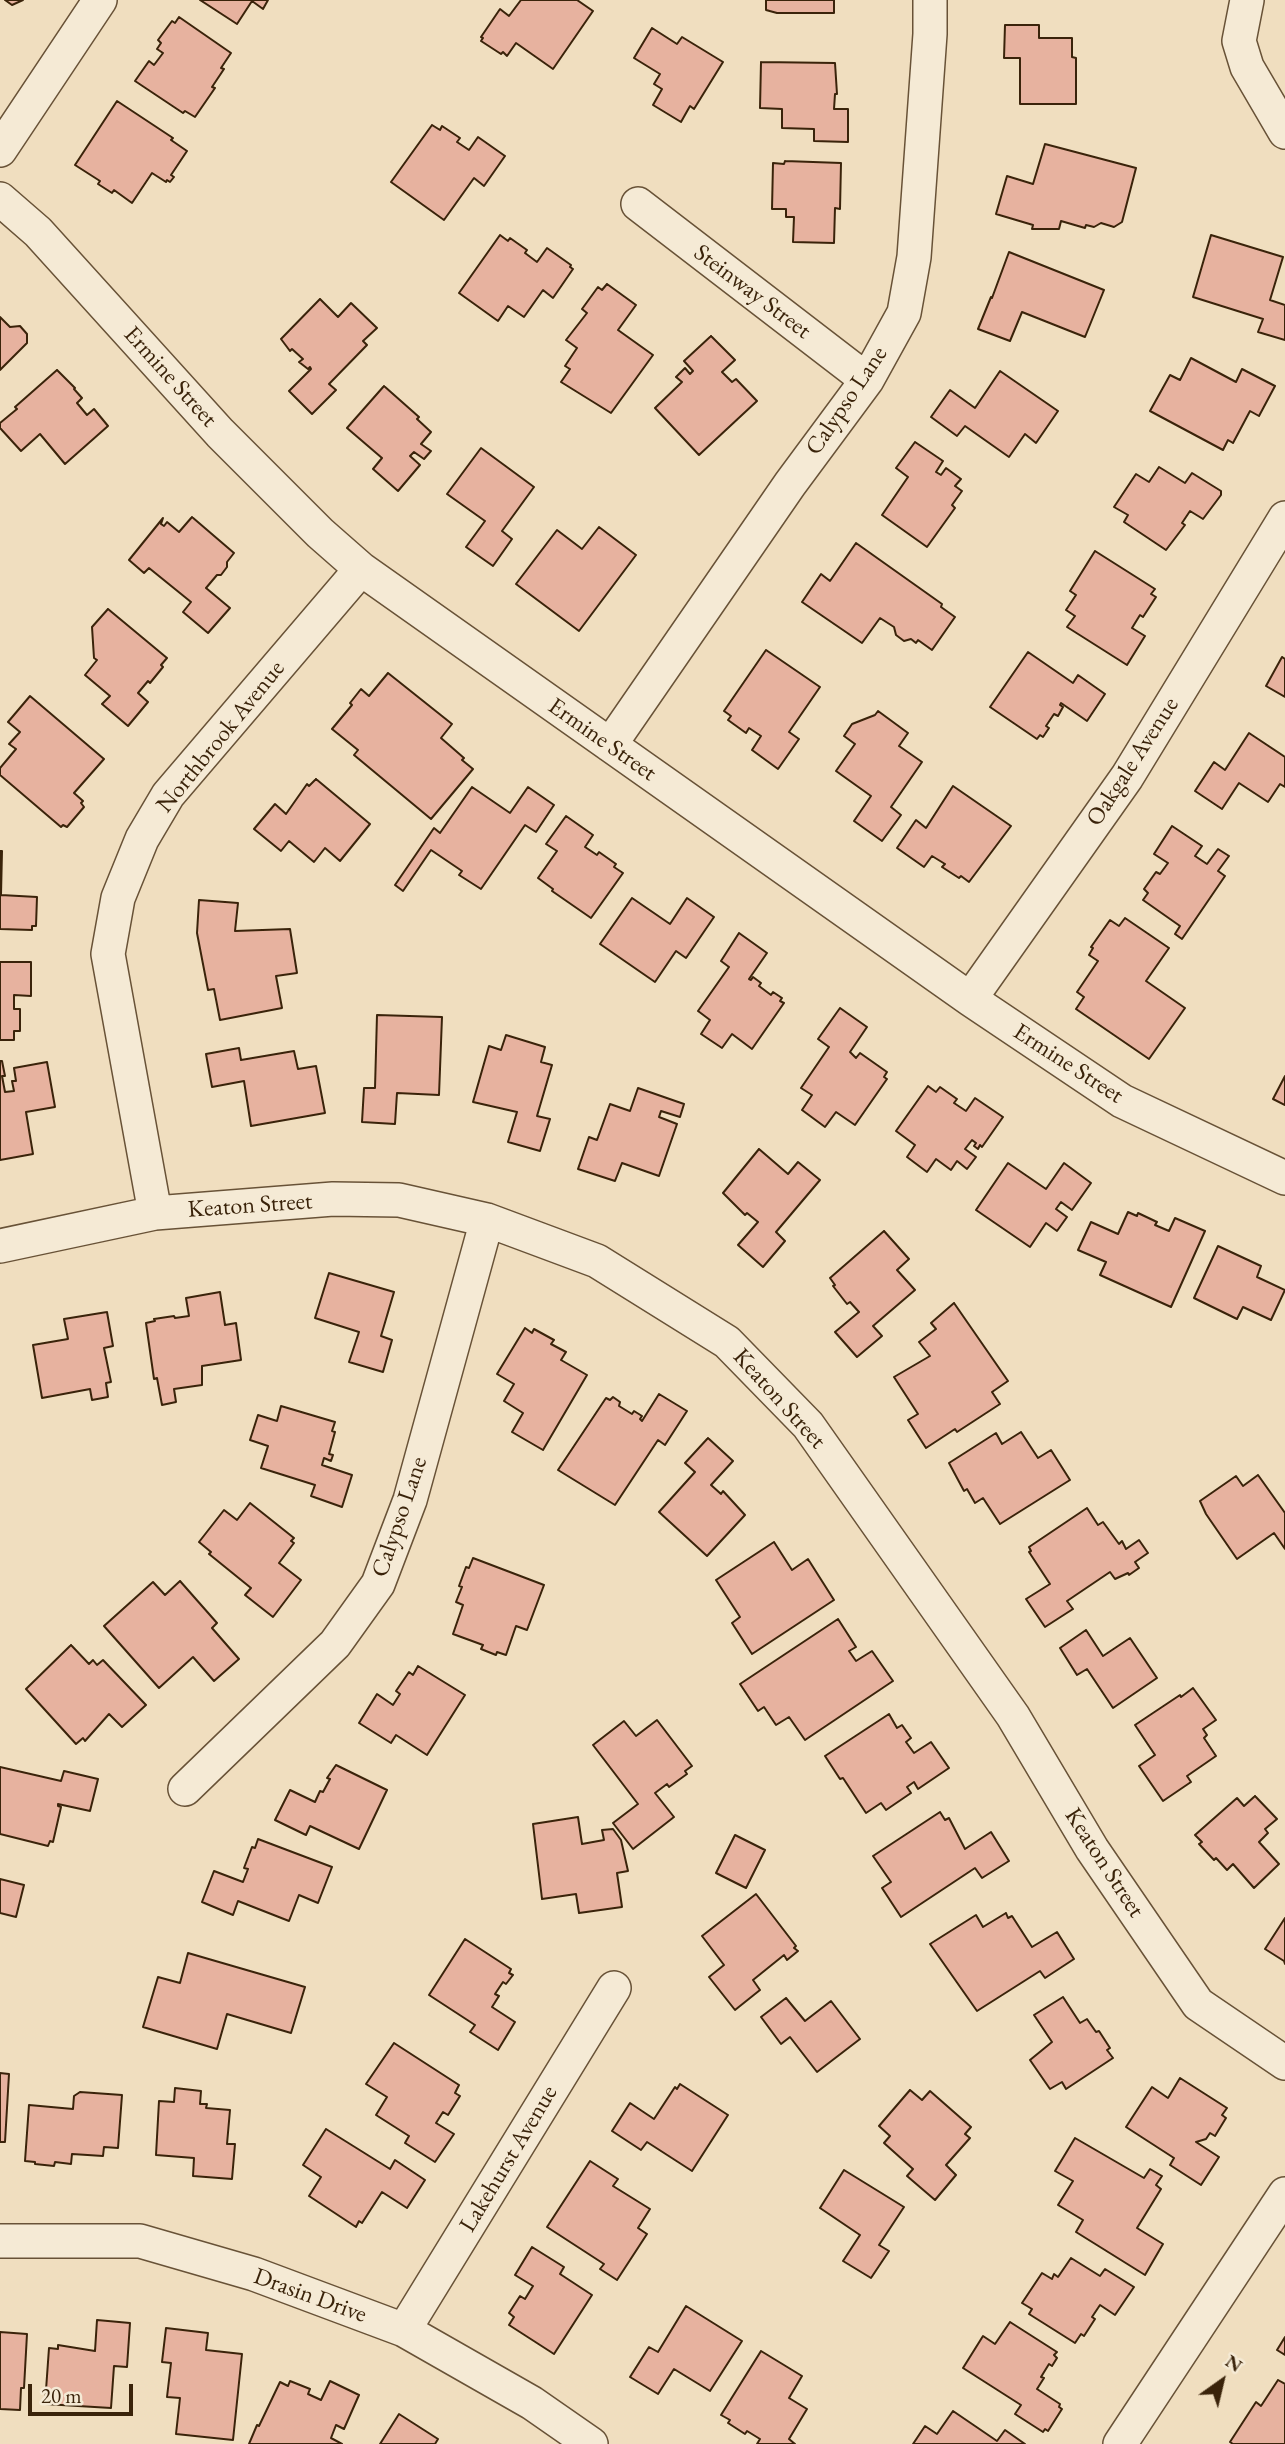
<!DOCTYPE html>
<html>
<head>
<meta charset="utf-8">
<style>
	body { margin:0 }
	#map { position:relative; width:1285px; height:2444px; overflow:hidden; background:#f0debf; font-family:"EB Garamond",serif }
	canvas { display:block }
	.north { position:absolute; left:1187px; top:2346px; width:70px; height:70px; -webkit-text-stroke:5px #f5ead5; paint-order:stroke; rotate:34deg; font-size:19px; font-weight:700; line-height:28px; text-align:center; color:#3a230a }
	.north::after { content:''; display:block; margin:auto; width:24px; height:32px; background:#3a230a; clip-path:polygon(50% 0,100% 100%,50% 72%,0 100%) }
	.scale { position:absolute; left:28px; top:2384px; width:105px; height:32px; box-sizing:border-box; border:4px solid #3a230a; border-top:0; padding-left:9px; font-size:21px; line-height:24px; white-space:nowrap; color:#3a230a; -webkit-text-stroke:5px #f5ead5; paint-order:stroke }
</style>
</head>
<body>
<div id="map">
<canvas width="1285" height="2444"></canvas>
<div class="north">N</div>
<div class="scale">20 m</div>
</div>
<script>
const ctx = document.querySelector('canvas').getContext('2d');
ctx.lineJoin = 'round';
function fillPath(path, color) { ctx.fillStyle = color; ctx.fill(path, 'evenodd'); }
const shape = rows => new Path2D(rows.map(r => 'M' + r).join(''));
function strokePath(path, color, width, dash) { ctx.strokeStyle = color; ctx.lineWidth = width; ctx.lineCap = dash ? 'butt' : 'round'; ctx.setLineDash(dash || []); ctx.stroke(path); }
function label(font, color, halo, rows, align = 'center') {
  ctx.font = font + ' "EB Garamond",serif'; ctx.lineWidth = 5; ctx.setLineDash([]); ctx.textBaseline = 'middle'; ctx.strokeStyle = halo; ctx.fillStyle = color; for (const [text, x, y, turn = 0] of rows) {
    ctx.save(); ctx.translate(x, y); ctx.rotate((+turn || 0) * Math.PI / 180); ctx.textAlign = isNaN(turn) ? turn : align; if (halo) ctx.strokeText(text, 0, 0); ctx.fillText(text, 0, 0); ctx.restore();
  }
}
const building = shape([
	[5,0,23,0,12,5,5,0],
	[200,0,268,0,263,9,252,1,237,24,200,0],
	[521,0,577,0,593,11,553,69,516,43,507,56,503,52,501,54,481,41,483,38,481,37,500,9,509,16,521,0],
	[766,0,834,0,834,13,777,13,766,10,766,0],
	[179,17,231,53,221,68,224,69,212,87,215,88,195,117,185,111,183,113,135,81,149,61,154,65,163,53,157,49,161,43,158,40,172,21,175,23,179,17],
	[1005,25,1039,25,1039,38,1072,38,1072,57,1076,58,1076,104,1020,104,1020,58,1004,58,1005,25],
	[652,28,677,44,682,37,723,62,694,109,690,106,681,122,653,105,662,89,654,84,660,74,634,58,652,28],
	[761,62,835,63,837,94,835,94,834,109,848,109,848,142,814,141,814,129,782,128,782,109,760,108,761,62],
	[117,101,173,138,171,140,187,151,171,175,174,177,170,182,167,180,166,182,152,173,132,203,114,190,112,193,98,184,100,181,75,165,117,101],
	[432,125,440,130,442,126,460,138,457,142,469,150,478,137,505,156,484,186,474,178,444,220,391,182,432,125],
	[1045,144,1136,168,1122,222,1114,227,1101,223,1094,227,1086,225,1085,228,1061,221,1059,229,1032,229,1033,225,996,214,1007,176,1033,184,1045,144],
	[785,161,841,163,840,209,835,208,834,243,793,242,794,217,786,217,786,209,772,209,773,163,784,164,785,161],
	[500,235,508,241,510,238,527,250,525,253,537,262,547,248,571,265,570,267,573,269,553,298,543,290,524,317,508,306,498,321,459,293,500,235],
	[1211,235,1283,257,1270,300,1285,305,1285,340,1258,332,1263,319,1193,297,1211,235],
	[1009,252,1104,290,1085,337,1022,312,1010,341,978,329,991,297,992,298,1009,252],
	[607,284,636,305,618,330,653,355,611,413,561,382,570,369,565,366,577,348,566,340,587,313,582,309,598,287,602,290,607,284],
	[320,299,338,317,351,303,377,328,363,341,367,345,329,384,336,390,312,414,289,391,311,369,310,367,308,369,299,362,303,359,292,349,290,351,281,339,320,299],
	[0,317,10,327,20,326,27,334,27,343,0,370,0,317],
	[711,336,735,360,722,372,732,382,736,379,757,401,699,455,655,408,682,382,676,377,685,368,690,374,693,371,684,361,711,336],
	[1191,358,1236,382,1242,369,1275,386,1259,416,1250,411,1233,443,1228,440,1223,450,1150,411,1170,375,1180,380,1191,358],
	[57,370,75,388,74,389,82,398,77,403,87,415,94,409,108,426,65,464,40,434,21,451,0,428,0,423,17,409,15,407,57,370],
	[1000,371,1058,411,1036,443,1025,434,1009,457,965,426,957,436,931,417,950,390,975,408,1000,371],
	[384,386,419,417,417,419,431,432,421,444,431,451,424,459,414,452,410,456,420,465,398,491,373,469,382,458,347,428,384,386],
	[915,442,943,461,936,472,941,475,946,468,961,479,955,486,962,491,952,505,955,508,927,547,882,515,908,477,896,468,915,442],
	[481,448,534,487,502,531,512,539,493,566,466,547,485,521,447,494,481,448],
	[1159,467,1185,483,1192,473,1221,491,1221,495,1203,519,1190,511,1182,523,1185,525,1166,550,1124,522,1128,515,1114,507,1136,474,1149,482,1159,467],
	[192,517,234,553,227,562,227,567,221,575,217,575,206,588,230,608,208,633,183,612,191,602,149,568,144,573,129,560,163,518,161,524,164,526,167,522,179,532,192,517],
	[599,527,636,555,579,631,516,584,557,530,582,549,599,527],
	[856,543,942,604,941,607,955,617,932,650,918,640,916,643,911,639,904,641,896,635,894,627,880,618,862,643,802,602,821,574,830,581,856,543],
	[1095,551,1155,589,1151,594,1156,597,1143,617,1140,615,1132,628,1145,636,1127,665,1067,627,1075,616,1066,610,1076,595,1070,591,1095,551],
	[108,609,167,658,161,665,163,667,150,683,148,681,138,693,148,702,128,726,102,704,110,696,85,675,97,660,94,658,92,627,108,609],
	[766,650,820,687,789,732,799,739,778,769,752,750,761,736,749,728,746,733,728,720,731,716,724,711,766,650],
	[1028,652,1073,683,1078,675,1105,694,1087,721,1061,703,1060,705,1063,707,1058,716,1054,714,1046,726,1049,728,1043,737,1040,735,1037,739,990,707,1028,652],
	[1282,657,1285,659,1285,697,1266,686,1282,657],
	[388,673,452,724,441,738,464,758,462,760,473,769,431,819,354,755,358,750,332,729,352,705,350,703,361,689,369,696,388,673],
	[30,696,104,759,74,793,83,801,81,803,84,807,67,827,63,825,61,827,0,775,0,768,16,749,9,744,20,732,8,722,30,696],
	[878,711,908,733,899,746,922,762,891,807,901,815,882,841,854,821,871,796,836,771,855,744,844,736,852,724,875,715,878,711],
	[1249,733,1285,757,1285,787,1280,784,1268,802,1239,783,1222,809,1195,791,1214,762,1225,770,1249,733],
	[316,779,370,824,340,861,325,848,314,862,289,841,281,851,254,829,275,804,286,814,307,784,309,786,316,779],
	[953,786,1011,826,969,882,961,876,959,878,942,867,945,864,932,856,924,867,897,848,916,820,926,828,953,786],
	[472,787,510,813,528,787,554,805,536,832,525,825,481,889,459,875,462,871,431,850,403,891,395,885,434,828,440,833,472,787],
	[566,816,593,835,585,847,597,855,599,852,616,864,614,867,623,873,591,918,552,891,553,889,538,878,557,851,546,844,566,816],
	[1172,826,1202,846,1195,856,1207,864,1218,849,1229,856,1218,871,1225,876,1182,939,1175,934,1180,926,1143,900,1148,893,1144,889,1156,872,1160,874,1168,863,1154,854,1172,826],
	[0,851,2,851,1,895,37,897,36,926,32,926,32,930,0,929,0,851],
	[632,898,670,924,687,898,714,917,686,958,676,951,655,982,600,944,632,898],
	[199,900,238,903,235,931,290,929,297,973,276,976,282,1008,220,1020,214,989,208,990,197,933,199,900],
	[1125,918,1169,948,1146,981,1185,1008,1149,1059,1076,1009,1084,997,1077,992,1098,961,1089,955,1093,948,1091,947,1110,920,1119,926,1125,918],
	[739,933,767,953,749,979,751,980,753,977,761,983,759,986,771,995,773,992,782,998,780,1001,784,1003,752,1049,732,1034,722,1048,701,1034,710,1020,698,1011,729,967,721,961,739,933],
	[0,962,31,962,31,996,14,995,14,1009,20,1009,20,1031,14,1031,14,1040,0,1040,0,962],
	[840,1008,867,1027,850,1052,856,1058,860,1053,887,1072,884,1077,887,1079,855,1125,836,1112,825,1127,802,1110,812,1095,801,1088,829,1047,818,1039,840,1008],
	[377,1015,442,1017,439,1095,397,1093,395,1124,362,1122,364,1088,375,1088,377,1015],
	[506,1035,545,1047,541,1062,552,1065,537,1116,550,1119,540,1151,508,1142,517,1112,473,1102,489,1046,501,1050,506,1035],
	[239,1048,241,1060,294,1051,298,1069,316,1066,325,1113,251,1126,244,1081,212,1087,206,1054,239,1048],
	[0,1061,2,1061,5,1076,2,1076,5,1092,14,1091,12,1081,16,1081,14,1068,47,1062,55,1107,26,1112,33,1154,0,1160,0,1061],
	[1285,1076,1285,1105,1273,1099,1285,1076],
	[928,1086,936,1092,940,1087,957,1099,954,1103,966,1111,975,1098,1003,1117,982,1147,980,1145,978,1149,974,1146,976,1143,972,1140,965,1149,976,1157,967,1169,957,1161,951,1170,936,1159,927,1172,907,1157,915,1145,896,1131,928,1086],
	[638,1088,684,1104,680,1117,661,1111,659,1117,677,1124,659,1176,622,1163,615,1181,578,1169,589,1137,597,1140,610,1104,630,1111,638,1088],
	[759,1149,788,1174,798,1162,820,1180,776,1232,785,1241,763,1267,738,1245,758,1222,747,1213,745,1215,723,1193,759,1149],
	[1008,1163,1046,1189,1064,1163,1091,1183,1072,1210,1061,1202,1056,1209,1067,1217,1057,1231,1046,1223,1030,1247,976,1210,1008,1163],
	[1128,1212,1137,1216,1138,1213,1157,1222,1155,1225,1169,1231,1175,1218,1205,1231,1171,1307,1100,1275,1106,1262,1078,1250,1091,1222,1118,1234,1128,1212],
	[884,1231,909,1259,897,1270,915,1290,873,1326,882,1336,857,1357,835,1332,859,1312,850,1302,847,1304,833,1286,835,1285,830,1278,884,1231],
	[1218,1246,1261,1266,1257,1277,1285,1290,1271,1320,1243,1307,1237,1319,1194,1298,1218,1246],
	[329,1273,394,1292,381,1336,392,1340,383,1372,349,1362,359,1332,315,1318,329,1273],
	[220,1292,225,1325,236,1323,241,1360,202,1366,202,1385,174,1389,176,1402,162,1405,157,1378,154,1379,146,1323,155,1321,154,1319,174,1316,175,1318,189,1316,186,1298,220,1292],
	[954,1303,1008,1381,992,1392,1000,1404,957,1432,955,1429,926,1448,908,1420,918,1414,894,1377,930,1356,919,1342,936,1329,931,1323,954,1303],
	[107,1312,113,1346,104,1348,111,1382,106,1383,108,1397,92,1400,90,1389,42,1398,33,1345,68,1339,64,1319,107,1312],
	[525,1328,532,1333,534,1329,554,1340,551,1344,566,1352,561,1360,587,1375,543,1450,512,1432,523,1413,504,1401,514,1384,497,1374,525,1328],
	[659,1394,687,1411,665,1445,658,1440,615,1505,558,1470,606,1398,610,1400,613,1397,620,1402,619,1406,632,1414,634,1411,642,1416,640,1419,642,1421,659,1394],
	[281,1406,335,1422,332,1431,335,1432,329,1454,333,1455,331,1461,324,1458,322,1465,352,1475,342,1507,311,1496,315,1485,261,1468,268,1446,250,1440,258,1415,277,1421,281,1406],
	[1021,1432,1038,1458,1051,1450,1070,1480,1000,1524,983,1498,975,1503,967,1489,964,1491,949,1463,996,1433,1002,1444,1021,1432],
	[708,1438,733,1461,711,1485,721,1494,723,1491,745,1515,707,1556,659,1512,695,1472,685,1463,708,1438],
	[1258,1475,1285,1513,1285,1549,1274,1533,1237,1559,1206,1514,1200,1501,1236,1476,1243,1486,1258,1475],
	[250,1503,294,1538,291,1541,294,1543,279,1563,301,1580,273,1617,245,1595,251,1588,209,1554,211,1552,199,1542,224,1510,237,1520,250,1503],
	[1087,1508,1098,1525,1103,1522,1119,1544,1122,1541,1126,1549,1139,1540,1148,1553,1135,1562,1139,1568,1129,1575,1128,1573,1115,1579,1110,1572,1067,1601,1073,1609,1045,1627,1026,1599,1050,1584,1029,1552,1031,1551,1029,1547,1087,1508],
	[774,1542,792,1570,808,1559,834,1600,752,1654,732,1623,740,1617,716,1580,774,1542],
	[473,1558,544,1585,527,1630,516,1626,506,1655,497,1652,496,1655,481,1649,483,1645,453,1634,463,1605,456,1602,462,1587,459,1586,466,1567,469,1568,473,1558],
	[180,1581,217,1623,212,1628,239,1659,214,1681,193,1657,159,1688,104,1626,153,1582,165,1595,180,1581],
	[838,1619,856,1647,849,1651,856,1661,872,1651,893,1681,805,1740,789,1717,776,1725,764,1707,758,1711,740,1684,838,1619],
	[1086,1630,1103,1656,1130,1638,1157,1678,1113,1708,1087,1669,1077,1675,1060,1648,1086,1630],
	[71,1645,89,1664,93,1660,97,1665,103,1660,146,1705,122,1727,109,1714,85,1741,83,1738,76,1744,26,1689,71,1645],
	[418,1666,465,1695,427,1755,396,1735,391,1743,359,1723,377,1694,393,1705,400,1694,396,1691,409,1672,413,1675,418,1666],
	[1193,1688,1216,1720,1203,1729,1207,1735,1204,1738,1216,1756,1187,1776,1191,1782,1163,1801,1139,1766,1155,1755,1135,1725,1180,1695,1181,1697,1193,1688],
	[889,1714,897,1728,902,1725,911,1738,906,1742,914,1753,931,1742,949,1768,918,1789,914,1782,907,1787,911,1793,886,1810,881,1803,866,1813,843,1778,840,1779,825,1756,889,1714],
	[657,1720,692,1766,685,1771,687,1774,669,1787,667,1784,655,1793,674,1817,633,1849,613,1823,638,1804,593,1745,624,1721,636,1736,657,1720],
	[336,1765,387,1790,359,1849,310,1826,306,1835,275,1820,290,1790,315,1802,320,1791,323,1792,330,1779,327,1778,336,1765],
	[0,1767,61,1781,64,1771,98,1779,90,1811,58,1804,58,1806,61,1807,53,1842,50,1841,48,1846,0,1834,0,1767],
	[1255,1796,1277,1819,1265,1829,1268,1833,1259,1842,1279,1864,1254,1888,1233,1864,1227,1870,1216,1858,1214,1860,1199,1844,1202,1842,1195,1835,1237,1798,1244,1806,1255,1796],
	[940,1812,945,1820,949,1818,965,1849,991,1832,1009,1861,982,1878,975,1868,901,1917,882,1888,891,1882,873,1856,940,1812],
	[578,1817,582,1844,604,1840,602,1830,613,1829,621,1840,628,1871,617,1873,622,1907,579,1913,576,1894,542,1899,533,1824,578,1817],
	[735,1835,765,1850,746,1888,716,1873,735,1835],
	[258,1839,332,1867,318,1903,299,1895,289,1921,238,1901,233,1915,202,1902,214,1871,243,1882,248,1869,244,1868,252,1847,255,1848,258,1839],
	[0,1879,24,1885,16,1917,0,1913,0,1879],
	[756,1894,796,1946,794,1948,798,1951,787,1960,784,1955,753,1980,760,1990,735,2010,709,1977,724,1965,702,1936,756,1894],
	[1006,1913,1008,1918,1012,1916,1032,1947,1057,1932,1074,1959,1045,1978,1040,1971,977,2011,930,1944,976,1915,983,1927,1006,1913],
	[1285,1918,1285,1964,1284,1961,1265,1949,1285,1918],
	[465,1939,511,1969,509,1973,513,1975,506,1984,503,1982,495,1994,499,1996,492,2007,515,2022,498,2050,470,2032,475,2025,429,1995,465,1939],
	[188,1953,305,1987,291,2033,227,2014,217,2049,143,2027,158,1977,180,1983,188,1953],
	[1063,1997,1080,2023,1087,2019,1096,2032,1099,2031,1110,2048,1107,2050,1113,2058,1066,2089,1062,2082,1050,2089,1030,2060,1052,2042,1034,2015,1063,1997],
	[786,1998,805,2021,831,2001,860,2039,817,2072,790,2037,781,2044,761,2017,786,1998],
	[394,2043,459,2085,455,2093,460,2096,448,2115,443,2112,436,2123,454,2134,435,2162,405,2143,409,2136,376,2115,387,2097,366,2084,394,2043],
	[0,2073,9,2074,5,2142,0,2142,0,2073],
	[1180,2078,1227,2108,1222,2115,1226,2118,1215,2136,1210,2133,1206,2139,1196,2142,1219,2157,1201,2185,1170,2165,1174,2158,1126,2127,1152,2087,1168,2098,1180,2078],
	[680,2084,728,2115,692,2171,647,2142,641,2150,612,2131,630,2103,654,2119,675,2087,677,2089,680,2084],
	[175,2088,201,2091,200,2104,207,2104,206,2108,230,2110,227,2144,235,2144,232,2179,193,2176,194,2158,156,2155,159,2101,174,2102,175,2088],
	[910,2090,922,2100,930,2091,971,2127,965,2134,970,2138,946,2165,956,2175,935,2200,907,2176,913,2169,884,2143,890,2136,879,2126,910,2090],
	[80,2092,122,2095,118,2148,104,2147,103,2156,72,2154,71,2164,55,2162,54,2166,35,2164,35,2162,25,2161,29,2105,73,2109,74,2096,80,2092],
	[326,2129,390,2169,395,2160,425,2180,407,2208,382,2192,362,2223,359,2221,356,2227,309,2196,321,2177,303,2165,326,2129],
	[1075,2138,1144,2178,1150,2169,1162,2176,1156,2185,1161,2189,1137,2228,1163,2244,1145,2275,1076,2232,1083,2220,1058,2205,1073,2181,1055,2171,1075,2138],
	[590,2161,618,2179,613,2186,650,2209,638,2228,647,2234,617,2280,600,2269,604,2264,547,2227,590,2161],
	[844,2170,904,2207,879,2245,889,2251,871,2278,843,2261,860,2235,820,2208,844,2170],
	[532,2247,564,2267,560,2274,592,2295,554,2354,509,2325,514,2317,509,2313,520,2296,525,2299,533,2286,515,2275,532,2247],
	[1071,2258,1100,2276,1105,2269,1134,2287,1115,2315,1100,2305,1092,2317,1095,2319,1084,2336,1081,2334,1075,2343,1029,2314,1032,2309,1022,2303,1042,2273,1052,2279,1054,2274,1058,2277,1071,2258],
	[686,2306,742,2341,710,2391,674,2369,658,2394,630,2377,649,2347,658,2352,686,2306],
	[97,2320,130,2323,127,2367,114,2366,111,2408,45,2404,49,2348,58,2349,58,2345,95,2351,97,2320],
	[1010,2322,1057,2352,1054,2355,1057,2358,1052,2366,1049,2364,1041,2377,1044,2378,1037,2389,1060,2404,1059,2407,1062,2409,1048,2431,1045,2429,1043,2432,1015,2414,1021,2405,963,2368,983,2336,995,2344,1010,2322],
	[166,2328,208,2333,206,2350,242,2354,233,2440,176,2434,180,2398,167,2397,171,2363,162,2362,166,2328],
	[0,2332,27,2334,24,2388,21,2388,20,2410,0,2409,0,2332],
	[1285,2337,1285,2355,1277,2350,1285,2337],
	[761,2351,802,2376,789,2398,807,2409,789,2439,795,2444,757,2444,760,2439,747,2431,745,2434,728,2423,730,2420,721,2415,761,2351],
	[1278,2380,1285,2384,1285,2444,1233,2444,1230,2442,1256,2402,1261,2406,1278,2380],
	[290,2381,310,2389,308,2394,321,2400,330,2381,359,2395,344,2429,336,2425,331,2438,342,2444,249,2444,257,2425,259,2426,280,2382,288,2386,290,2381],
	[953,2411,997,2441,1005,2430,1025,2444,913,2444,925,2426,937,2434,953,2411],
	[399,2414,438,2439,435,2444,380,2444,399,2414]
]);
fillPath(building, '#e7b29f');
strokePath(building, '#3a230a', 2);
const street = shape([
	[1247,0,1239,41,1247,67,1285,132],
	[0,150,100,0],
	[0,199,38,232,220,433,320,533,361,569,970,999,1122,1101,1285,1178],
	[638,204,867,380],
	[610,745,790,484,867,380,904,313,914,257,930,34,930,0],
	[970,999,1127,777,1285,518],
	[155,1213,108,954,118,898,142,839,168,795,361,569],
	[0,1246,155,1213,333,1199,399,1200,487,1220,597,1261,727,1342,808,1425,1013,1716,1092,1849,1198,2004,1285,2063],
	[185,1789,335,1644,378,1584,410,1500,487,1220],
	[0,2241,140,2241,254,2274,404,2330,532,2403,591,2444],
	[404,2330,614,1988],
	[1120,2444,1285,2194]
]);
strokePath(street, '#685237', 36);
strokePath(street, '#f5ead5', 33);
label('24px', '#3a230a', '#f5ead5', [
	["Steinway Street",752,292,37],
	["Ermine Street",170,377,48],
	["Calypso Lane",847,401,-56],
	["Northbrook Avenue",221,737,-51],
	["Ermine Street",602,740,35],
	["Oakgale Avenue",1133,762,-57],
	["Ermine Street",1068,1064,33],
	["Keaton Street",250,1206,-4],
	["Keaton Street",779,1399,48],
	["Calypso Lane",400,1517,-71],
	["Keaton Street",1104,1863,57],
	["Lakehurst Avenue",509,2159,-59],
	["Drasin Drive",310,2296,20]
]);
</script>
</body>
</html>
